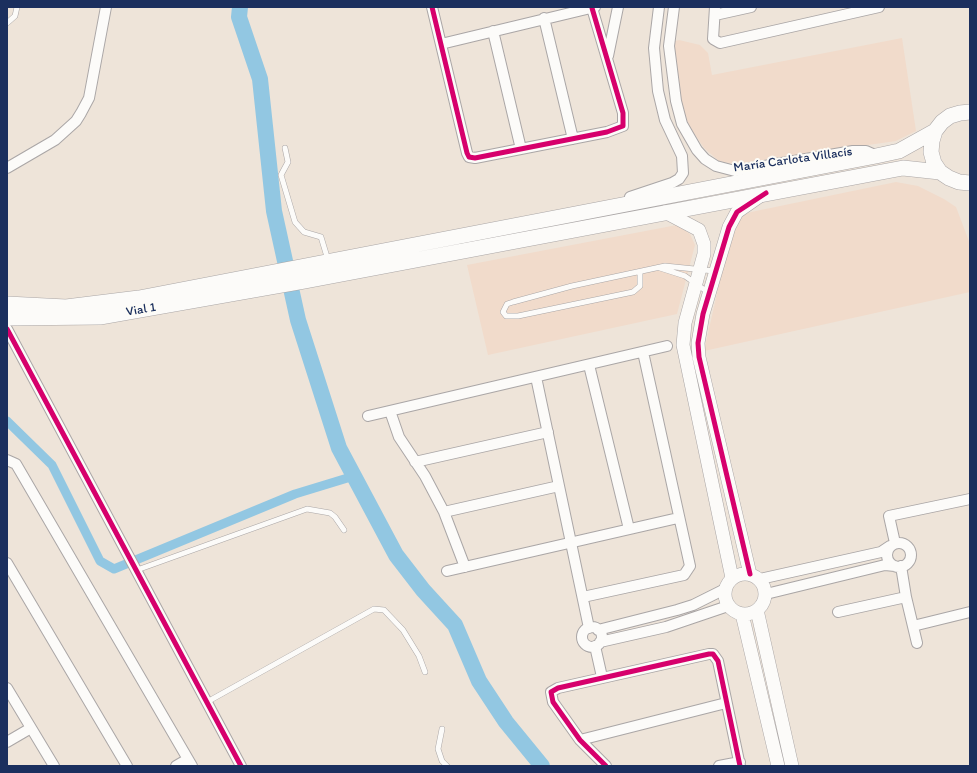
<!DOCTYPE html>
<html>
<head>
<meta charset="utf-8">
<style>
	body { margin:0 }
	#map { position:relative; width:977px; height:773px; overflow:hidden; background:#eee4d9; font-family:Itim,sans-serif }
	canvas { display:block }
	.frame { position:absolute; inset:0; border:8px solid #1b2f5e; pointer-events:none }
</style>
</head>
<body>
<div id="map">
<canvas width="977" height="773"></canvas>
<div class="frame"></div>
</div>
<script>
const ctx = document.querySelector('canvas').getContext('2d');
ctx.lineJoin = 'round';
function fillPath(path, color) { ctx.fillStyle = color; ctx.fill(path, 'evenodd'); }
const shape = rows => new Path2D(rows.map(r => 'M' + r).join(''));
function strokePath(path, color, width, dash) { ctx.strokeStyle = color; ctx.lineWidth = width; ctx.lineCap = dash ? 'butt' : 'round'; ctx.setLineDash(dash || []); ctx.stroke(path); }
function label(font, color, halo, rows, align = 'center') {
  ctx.font = font + ' Itim,sans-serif'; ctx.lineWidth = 4; ctx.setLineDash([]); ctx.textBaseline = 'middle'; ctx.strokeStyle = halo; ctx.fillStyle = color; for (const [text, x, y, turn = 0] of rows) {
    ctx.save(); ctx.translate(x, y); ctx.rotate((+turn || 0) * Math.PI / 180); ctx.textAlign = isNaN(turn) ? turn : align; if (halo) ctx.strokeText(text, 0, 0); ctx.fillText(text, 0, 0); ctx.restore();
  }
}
fillPath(shape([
	[902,38,916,131,896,141,735,164,719,161,704,148,690,127,679,103,672,42,679,40,700,45,708,53,712,75],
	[896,182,918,186,944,199,956,207,970,244,970,292,704,351,732,227,741,216,751,212],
	[677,225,690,234,695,245,677,314,488,355,467,265]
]), '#f1dbcb');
strokePath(shape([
	[7,421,52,465,100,561,114,569,295,494,354,476]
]), '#92c7e2', 9);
strokePath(shape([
	[240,7,239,17,260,79,274,211,298,320,339,448,396,555,423,590,455,625,479,681,506,722,542,766]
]), '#92c7e2', 16);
const lane = shape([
	[7,23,15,16,17,7],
	[285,148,288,162,281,175,295,222,304,232,321,237,328,260],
	[660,268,685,276,709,293],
	[640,272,640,286,633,292,518,316,506,316,503,312,507,304,513,302,572,286,665,266,714,271],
	[137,570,307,509,330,513,335,517,344,530],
	[207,702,374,609,384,610,403,630,419,656,425,672],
	[442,729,438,749,442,761,447,766]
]);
const street = shape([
	[432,7,467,153,469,157,475,158,607,132,623,126,623,113,592,8],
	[674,7,669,46,676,101,682,124,697,150,705,159,716,166,735,171,853,151,866,151,875,155],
	[715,7,713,39,720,43,879,7],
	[715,15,751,7],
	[544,18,573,139],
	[493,31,521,149],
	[441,44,595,7],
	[608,56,618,7],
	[7,168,55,140,76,121,81,113,89,98,106,7],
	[630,197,672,183,679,179,683,173,682,156,665,120,658,91,654,48,659,7],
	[7,329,241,766],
	[589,365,629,529],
	[536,377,589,628],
	[390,411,399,437,425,476,444,512,465,567],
	[368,416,667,346],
	[7,460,16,464,192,766],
	[415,462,548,432],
	[444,512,559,486],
	[895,543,889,516,970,499],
	'887 555a12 12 0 1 1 24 0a12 12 0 1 1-24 0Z',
	[7,563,127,766],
	[901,566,906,597],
	[447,571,678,518],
	[760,579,881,552,890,546],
	[766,594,885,565,895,566],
	[583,597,684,575,690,566,643,352],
	[838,612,906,597,917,643],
	[913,626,970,612],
	'582 637a10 10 0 1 1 20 0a10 10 0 1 1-20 0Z',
	[598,630,677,610,693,605,725,589],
	[600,642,666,627,728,606],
	[595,646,602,677],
	[7,688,54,766],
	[580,740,726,703],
	[7,742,31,728],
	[176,766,188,759],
	[606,766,580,740,553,702,551,692,558,688,709,654,713,654,718,661,740,766],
	[719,766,740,762]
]);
const secondary = shape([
	[665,212,699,230,704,244,704,254,685,323,683,345,732,578],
	'725 594a20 20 0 1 1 40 0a20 20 0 1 1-40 0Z',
	[750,574,699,357,698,343,703,314,729,227,737,212,760,196],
	[757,610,792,766],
	[742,614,778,766]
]);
const primary = shape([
	[970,112,960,113,950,116,942,122,935,131,932,141,931,152,934,163,940,172,949,178,959,182,970,183],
	[7,304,66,307,139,298,876,156,899,151,935,131],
	[7,318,100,317,304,281,903,168,940,172]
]);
strokePath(lane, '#aaa6a6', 6);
strokePath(street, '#aaa6a6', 12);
strokePath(secondary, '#aaa6a6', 14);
strokePath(primary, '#aaa6a6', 16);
strokePath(lane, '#fcfbf9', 5);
strokePath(street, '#fcfbf9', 10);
strokePath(secondary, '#fcfbf9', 13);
strokePath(primary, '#fcfbf9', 15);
strokePath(shape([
	[432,7,467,153,469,157,475,158,607,132,623,126,623,113,592,8],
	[7,329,241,766],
	[750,574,699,357,698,343,703,314,729,227,737,212,766,193],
	[606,766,580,740,553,702,551,692,558,688,709,654,713,654,718,661,740,766]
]), '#d6006c', 5);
label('13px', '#1b2f5e', '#fdfcf7', [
	["María Carlota Villacís",793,160,-8],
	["Vial 1",141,310,-10]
]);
</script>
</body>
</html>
